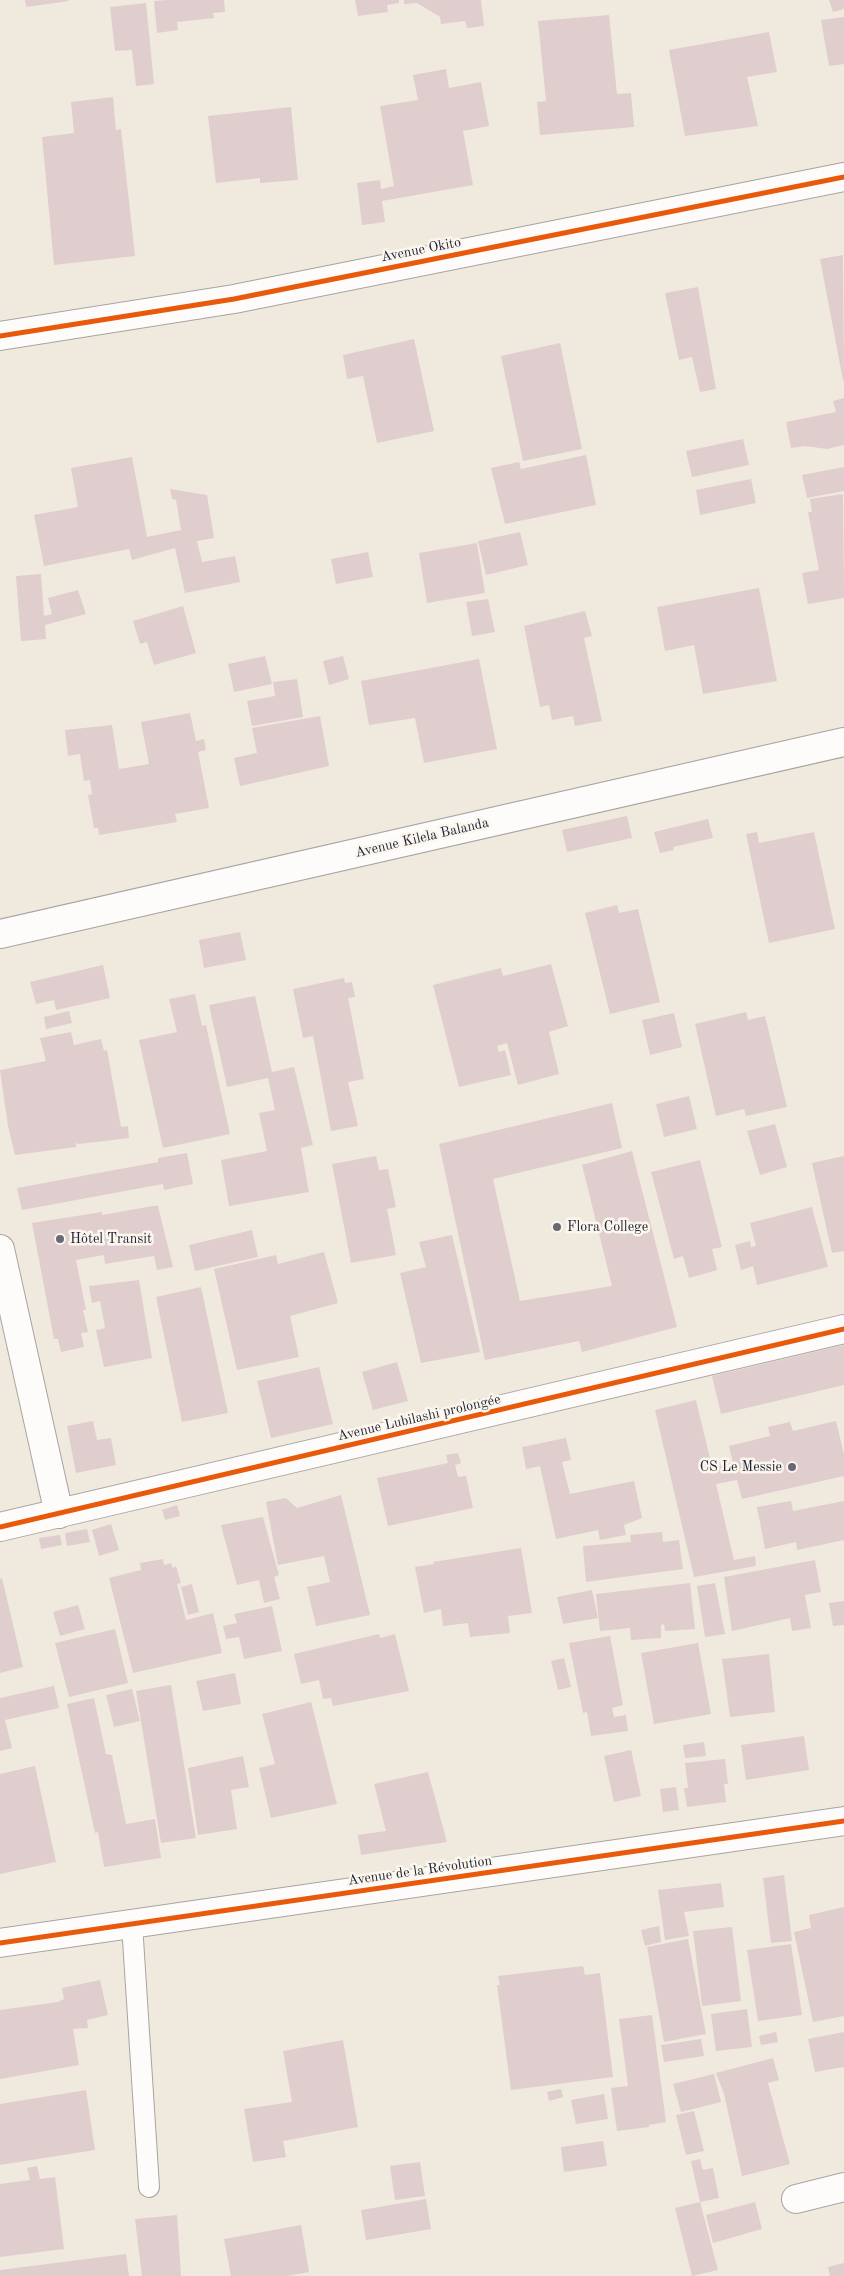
<!DOCTYPE html>
<html>
<head>
<meta charset="utf-8">
<style>
	body { margin:0 }
	canvas { display:block; background:#f0e9de }
</style>
</head>
<body>
<canvas width="844" height="2276"></canvas>
<script>
const ctx = document.querySelector('canvas').getContext('2d');
ctx.lineJoin = 'round';
function fillPath(path, color) { ctx.fillStyle = color; ctx.fill(path, 'evenodd'); }
const shape = rows => new Path2D(rows.map(r => 'M' + r).join(''));
function strokePath(path, color, width, dash) { ctx.strokeStyle = color; ctx.lineWidth = width; ctx.lineCap = dash ? 'butt' : 'round'; ctx.setLineDash(dash || []); ctx.stroke(path); }
function label(font, color, halo, rows, align = 'center') {
  ctx.font = font + ' "Old Standard TT",serif'; ctx.lineWidth = 5; ctx.setLineDash([]); ctx.textBaseline = 'middle'; ctx.strokeStyle = halo; ctx.fillStyle = color; for (const [text, x, y, turn = 0] of rows) {
    ctx.save(); ctx.translate(x, y); ctx.rotate((+turn || 0) * Math.PI / 180); ctx.textAlign = isNaN(turn) ? turn : align; if (halo) ctx.strokeText(text, 0, 0); ctx.fillText(text, 0, 0); ctx.restore();
  }
}
fillPath(shape([
	[25,0,68,0,69,1,26,7],
	[169,0,224,0,225,12,213,13,214,18,177,22,178,30,157,33,154,1],
	[355,0,399,0,399,3,387,5,388,12,358,16],
	[404,0,481,0,484,26,467,28,465,21,441,24,440,17,417,3,404,4],
	[829,0,844,0,844,9,833,12],
	[146,3,154,84,136,86,132,50,115,51,110,7],
	[609,15,617,94,631,93,634,127,540,135,537,102,546,101,538,21],
	[844,17,844,64,829,66,821,20],
	[769,32,777,72,747,77,758,126,685,136,669,50],
	[446,69,449,88,481,82,489,126,463,131,473,185,382,201,385,222,362,225,357,183,380,180,381,189,394,186,380,106,418,100,413,75],
	[113,97,116,130,121,129,135,256,54,265,42,137,74,133,71,102],
	[291,107,298,180,260,183,260,178,216,183,208,116],
	[843,255,844,380,843,380,820,259],
	[698,287,716,389,700,392,692,357,679,360,665,293],
	[414,339,434,431,377,443,363,376,347,379,343,355],
	[560,343,582,449,523,461,501,356],
	[844,398,844,445,827,449,805,446,791,448,786,422,836,412,833,401],
	[743,439,749,465,692,477,686,451],
	[586,455,596,505,505,524,491,468,519,462,521,469],
	[132,457,147,537,181,530,176,500,172,499,170,489,207,495,214,538,197,541,202,562,235,556,240,582,185,593,175,548,132,560,129,549,44,566,34,515,78,507,71,468],
	[844,467,844,491,807,498,802,475],
	[751,479,756,503,700,515,696,490],
	[843,494,844,598,808,604,802,573,819,570,808,512,812,512,810,499],
	[520,532,528,565,486,575,478,541],
	[477,543,485,593,427,603,419,553],
	[368,552,373,577,336,584,331,559],
	[41,574,44,616,52,614,48,598,78,590,86,614,45,625,46,639,21,641,16,576],
	[759,588,777,681,703,694,694,645,665,651,657,607],
	[488,599,495,632,472,636,466,602],
	[183,606,196,653,154,665,147,642,140,644,133,621],
	[585,611,592,636,584,638,602,721,575,726,573,716,552,720,549,705,540,707,524,626],
	[265,656,272,684,234,692,228,664],
	[343,656,349,679,329,685,323,661],
	[479,659,497,749,424,763,415,718,369,725,361,681],
	[297,679,303,717,252,726,247,701,275,696,273,682],
	[190,713,196,741,204,739,206,750,198,752,209,808,175,814,177,822,99,835,98,828,94,828,88,795,92,794,90,780,84,781,80,754,68,756,65,730,112,725,119,769,149,764,141,722],
	[320,716,329,766,240,786,234,758,257,753,252,728],
	[627,816,632,838,567,852,562,830],
	[708,819,713,838,673,847,674,850,660,853,654,832],
	[757,832,759,843,814,832,835,929,769,943,746,834],
	[617,905,619,913,638,909,660,1002,610,1014,585,913],
	[240,932,246,960,204,968,199,940],
	[551,964,568,1026,549,1032,559,1074,518,1085,507,1043,497,1046,499,1052,505,1050,511,1075,459,1087,433,985,501,968,503,976],
	[103,965,110,998,56,1010,54,1000,36,1004,30,982],
	[344,978,345,983,352,982,355,997,348,998,364,1079,348,1082,358,1126,331,1131,313,1036,303,1038,293,989],
	[195,994,202,1026,206,1025,230,1134,163,1148,139,1040,177,1032,169,999],
	[255,996,272,1072,294,1067,313,1145,301,1148,309,1192,229,1206,221,1160,267,1151,259,1113,275,1110,268,1078,227,1087,209,1005],
	[69,1011,72,1023,46,1029,44,1017],
	[746,1012,748,1020,765,1016,787,1107,746,1116,744,1109,716,1116,695,1024],
	[674,1013,682,1047,650,1055,642,1020],
	[71,1032,74,1045,101,1039,104,1051,107,1050,121,1127,128,1126,129,1138,79,1144,76,1143,76,1147,15,1155,8,1126,0,1070,46,1061,40,1038],
	[689,1096,697,1129,664,1137,656,1104],
	[612,1103,622,1148,493,1179,520,1301,612,1286,582,1165,632,1151,677,1327,582,1352,579,1341,485,1360,439,1144],
	[775,1124,787,1167,760,1175,747,1131],
	[187,1153,193,1184,164,1190,163,1184,22,1210,17,1188,158,1162,158,1158],
	[376,1156,379,1170,388,1169,396,1207,387,1209,396,1255,351,1263,332,1164],
	[844,1156,844,1251,832,1253,812,1163],
	[700,1160,722,1247,712,1249,717,1270,689,1278,683,1256,674,1259,651,1172],
	[153,1206,158,1206,173,1267,157,1270,154,1256,105,1264,104,1255,76,1260,86,1310,83,1310,88,1332,81,1333,84,1347,61,1352,58,1339,54,1339,32,1223,102,1212,102,1215],
	[812,1207,828,1267,757,1285,753,1266,741,1270,735,1245,750,1241,751,1247,756,1246,750,1223],
	[252,1230,258,1257,195,1271,189,1245],
	[452,1235,480,1352,421,1363,400,1273,426,1267,419,1242],
	[324,1252,338,1303,290,1316,299,1357,237,1370,214,1269,276,1255,278,1264],
	[139,1280,152,1358,104,1367,96,1330,105,1328,100,1301,92,1303,89,1286],
	[201,1287,228,1413,182,1422,156,1297],
	[844,1345,844,1385,721,1414,712,1376],
	[397,1362,408,1401,373,1410,362,1372],
	[319,1367,333,1424,271,1438,257,1381],
	[696,1400,712,1467,733,1463,729,1446,770,1436,768,1427,790,1422,793,1431,836,1421,844,1454,844,1476,742,1499,737,1480,716,1484,734,1560,755,1556,756,1566,694,1577,655,1410],
	[93,1421,97,1440,111,1438,116,1465,76,1473,67,1426],
	[566,1438,571,1460,562,1462,570,1494,634,1481,642,1518,624,1525,626,1535,600,1540,598,1530,556,1539,540,1466,526,1469,522,1447],
	[458,1453,461,1463,455,1465,458,1477,466,1476,473,1508,388,1526,377,1478,448,1463,446,1455],
	[341,1495,370,1615,316,1626,307,1587,330,1582,324,1556,278,1565,266,1502,286,1498,297,1508],
	[791,1501,793,1511,844,1501,844,1540,797,1550,796,1542,765,1549,757,1507],
	[177,1505,180,1516,165,1520,162,1510],
	[263,1517,279,1575,274,1577,280,1599,264,1603,259,1580,237,1585,221,1525],
	[111,1524,119,1550,99,1556,92,1530],
	[87,1529,90,1542,67,1546,65,1533],
	[662,1532,663,1542,679,1540,683,1569,586,1582,583,1546,631,1542,630,1535],
	[60,1535,62,1545,41,1549,39,1538],
	[521,1548,532,1613,508,1616,510,1633,470,1637,468,1623,443,1626,441,1609,424,1613,415,1567,434,1564,433,1562],
	[163,1559,164,1565,171,1563,173,1568,176,1566,181,1583,177,1584,186,1620,213,1613,222,1653,133,1673,109,1578,141,1570,140,1563],
	[815,1560,821,1592,805,1595,811,1628,792,1631,790,1618,732,1631,724,1577],
	[2,1578,23,1667,0,1673,0,1579],
	[690,1583,695,1629,665,1631,664,1624,661,1625,661,1638,631,1640,630,1628,600,1631,596,1594],
	[715,1583,725,1634,705,1637,697,1586],
	[192,1584,199,1612,188,1615,181,1587],
	[592,1590,598,1618,563,1624,557,1597],
	[844,1601,844,1625,833,1626,829,1603],
	[78,1605,85,1629,60,1636,53,1612],
	[272,1606,282,1651,244,1659,239,1637,226,1639,223,1626,237,1623,234,1614],
	[115,1629,128,1683,69,1697,55,1643],
	[379,1634,380,1638,395,1634,409,1691,333,1706,331,1698,323,1699,319,1680,301,1684,294,1654],
	[610,1636,623,1705,612,1708,614,1717,626,1715,628,1731,591,1736,587,1712,583,1713,569,1643],
	[698,1643,711,1714,654,1724,641,1653],
	[769,1654,775,1712,730,1717,722,1659],
	[564,1658,571,1687,558,1690,551,1661],
	[235,1673,241,1704,203,1711,196,1681],
	[171,1685,196,1838,161,1843,136,1691],
	[54,1686,59,1708,5,1720,12,1748,0,1751,0,1698],
	[132,1689,140,1721,114,1727,106,1695],
	[94,1698,106,1754,112,1755,126,1824,155,1819,161,1858,104,1867,98,1832,95,1833,67,1704],
	[311,1702,337,1804,271,1818,259,1768,275,1764,262,1714],
	[804,1736,809,1770,746,1780,741,1745],
	[704,1742,706,1756,685,1758,683,1745],
	[631,1750,641,1796,614,1802,604,1756],
	[243,1756,249,1787,231,1790,237,1829,198,1835,188,1768],
	[725,1759,728,1784,724,1784,726,1802,687,1807,684,1788,688,1788,685,1763],
	[35,1766,56,1862,0,1874,0,1774],
	[428,1772,447,1842,361,1855,358,1835,386,1831,374,1784],
	[676,1787,679,1810,663,1812,660,1789],
	[784,1875,792,1941,771,1943,763,1878],
	[721,1883,724,1907,684,1912,689,1936,665,1940,658,1890],
	[844,1907,844,2016,813,2022,794,1932,811,1928,809,1915],
	[659,1926,661,1942,645,1946,641,1930],
	[732,1927,741,2001,702,2006,693,1931],
	[688,1939,706,2034,664,2042,647,1947],
	[791,1944,802,2015,758,2021,747,1950],
	[583,1966,585,1975,600,1973,613,2077,511,2090,497,1985,500,1985,498,1976],
	[100,1980,108,2015,87,2020,88,2028,73,2029,79,2065,0,2079,0,2010,58,2002,64,1999,62,1988],
	[747,2009,752,2047,716,2051,711,2014],
	[652,2015,666,2122,649,2125,649,2127,617,2131,611,2088,628,2086,619,2019],
	[776,2032,778,2042,761,2045,759,2036],
	[844,2032,844,2067,815,2072,808,2039],
	[701,2039,704,2056,664,2062,661,2045],
	[343,2040,358,2127,283,2141,286,2157,253,2162,244,2109,292,2102,283,2051],
	[773,2058,779,2080,768,2083,790,2164,742,2176,724,2094,716,2073],
	[714,2074,721,2102,681,2112,673,2084],
	[561,2089,563,2097,549,2101,547,2092],
	[86,2090,95,2150,0,2165,0,2104],
	[604,2094,608,2119,576,2124,571,2100],
	[694,2111,704,2151,686,2155,676,2115],
	[603,2141,607,2166,564,2172,561,2147],
	[700,2159,703,2170,713,2168,719,2198,700,2202,691,2161],
	[420,2162,425,2196,395,2200,390,2166],
	[37,2166,40,2179,55,2177,64,2249,0,2257,0,2184,30,2180,27,2168],
	[426,2199,431,2229,366,2240,361,2210],
	[700,2202,718,2270,692,2276,675,2208],
	[755,2202,762,2229,713,2243,706,2215],
	[177,2215,181,2276,142,2276,135,2219],
	[301,2225,309,2272,287,2276,231,2276,224,2239],
	[126,2254,129,2276,0,2276,0,2270],
	[844,2263,844,2276,830,2276,828,2267]
]), '#e0cece');
const service = shape([
	[132,1924,149,2187]
]);
const minor = shape([
	[0,336,234,299,844,177],
	[0,1249,59,1514],
	[0,1527,844,1329],
	[796,2199,844,2187]
]);
const tertiary = shape([
	[0,1943,844,1821]
]);
const secondary = shape([
	[0,934,844,742]
]);
strokePath(service, '#a8a4a1', 22);
strokePath(minor, '#a8a4a1', 30);
strokePath(tertiary, '#a8a4a1', 30);
strokePath(secondary, '#a8a4a1', 30);
strokePath(service, '#fdfcfa', 20);
strokePath(minor, '#fdfcfa', 28);
strokePath(tertiary, '#fdfcfa', 28);
strokePath(secondary, '#fdfcfa', 28);
strokePath(shape([
	[0,336,234,299,844,177],
	[0,1527,844,1329],
	[0,1943,844,1821]
]), '#e8590c', 5);
for (const [x, y, r, color] of [
	[557,1227,5,"#6a6874"],
	[60,1239,5,"#6a6874"],
	[792,1467,5,"#6a6874"]
]) { const dot = new Path2D(); dot.arc(x, y, r, 0, 2 * Math.PI); ctx.fillStyle = color; ctx.fill(dot); strokePath(dot, '#fbf7ec', 2); }
label('14px', '#22223b', '#fbf7ec', [
	["Avenue Okito",421,250,-11],
	["Avenue Kilela Balanda",422,838,-13],
	["Avenue Lubilashi prolongée",419,1418,-13],
	["Avenue de la Révolution",420,1871,-8]
]);
label('14px', '#22223b', '#fbf7ec', [
	["Flora College",567,1227],
	["Hôtel Transit",70,1239],
	["CS Le Messie",782,1467,"right"]
], 'left');
</script>
</body>
</html>
